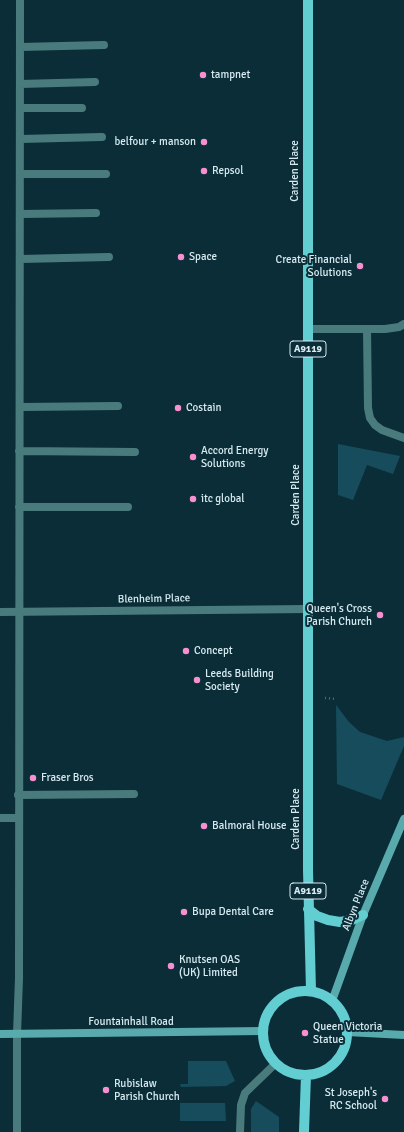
<!DOCTYPE html>
<html>
<head>
<meta charset="utf-8">
<style>
  body { margin:0 }
  canvas { display:block; background:#0a2d37 }
</style>
</head>
<body>
<canvas width="404" height="1132"></canvas>
<script>
const c = document.querySelector('canvas').getContext('2d');
c.lineJoin = 'round';
function paint(path, color) {
  c.fillStyle = color;
  c.fill(path, 'evenodd');
}
function shape(rows) {
  const path = new Path2D();
  for (const r of rows) {
    if (r.length === 3) {
      path.moveTo(r[0] + r[2], r[1]);
      path.arc(r[0], r[1], r[2], 0, 2 * Math.PI);
      continue;
    }
    path.moveTo(r[0], r[1]);
    for (let i = 2; i < r.length; i += 2) path.lineTo(r[i], r[i + 1]);
  }
  return path;
}
function trace(path, color, width, dash) {
  c.strokeStyle = color;
  c.lineWidth = width;
  c.lineCap = dash ? 'butt' : 'round';
  c.setLineDash(dash || []);
  c.stroke(path);
}
function write(font, color, halo, rows, align = 'center') {
  c.font = font + ' Signika,sans-serif';
  c.lineWidth = 4;
  c.setLineDash([]);
  c.textBaseline = 'middle';
  c.strokeStyle = halo;
  c.fillStyle = color;
  for (const [text, x, y, turn = 0] of rows) {
    c.save();
    c.translate(x, y);
    c.rotate((+turn || 0) * Math.PI / 180);
    c.textAlign = isNaN(turn) ? turn : align;
    if (halo) c.strokeText(text, 0, 0);
    c.fillText(text, 0, 0);
    c.restore();
  }
}
paint(shape([
  [338,444,400,456,393,474,367,465,353,500,338,495],
  [336,705,349,722,360,732,387,741,404,737,404,746,381,800,337,784],
  [188,1061,226,1061,235,1081,226,1086,181,1087,180,1084,188,1084],
  [256,1101,279,1117,279,1132,251,1132,251,1109],
  [180,1103,225,1103,226,1121,180,1121]
]), '#164c5c');
trace(shape([
  [325,698,336,699]
]), '#4e6c75', 2.5, [1, 3]);
trace(shape([
  [20,47,104,45],
  [20,84,95,82],
  [20,108,82,108],
  [20,139,102,137],
  [20,174,106,174],
  [20,214,96,213],
  [20,259,109,257],
  [308,329,385,329,399,327,404,324],
  [367,329,368,408,370,418,375,425,382,430,404,438],
  [21,407,118,406],
  [19,451,135,452],
  [19,507,128,507],
  [18,795,134,794],
  [0,818,19,818],
  [17,1034,19,978,20,0]
]), '#4a7b7c', 8);
trace(shape([
  [0,612,308,609],
  [17,1132,17,1034],
  [240,1132,241,1105,245,1093,276,1063]
]), '#4a7b7c', 8);
trace(shape([
  [332,1001,363,915,404,819],
  [347,1032,404,1035],
  [0,1034,263,1031]
]), '#59aaac', 8);
trace(shape([
  [308,0,308,870,311,991],
  [308,909,317,916,328,920,340,922,352,920,363,915],
  [305,1033,42],
  [304,1132,306,1075]
]), '#62ced2', 10);
for (const [x, y, r, color] of [
  [203,75,4,"#f690d0"],
  [204,142,4,"#f690d0"],
  [204,171,4,"#f690d0"],
  [181,257,4,"#f690d0"],
  [360,266,4,"#f690d0"],
  [178,408,4,"#f690d0"],
  [193,457,4,"#f690d0"],
  [193,499,4,"#f690d0"],
  [380,615,4,"#f690d0"],
  [186,651,4,"#f690d0"],
  [197,680,4,"#f690d0"],
  [33,778,4,"#f690d0"],
  [204,826,4,"#f690d0"],
  [184,912,4,"#f690d0"],
  [171,966,4,"#f690d0"],
  [305,1033,4,"#f690d0"],
  [106,1090,4,"#f690d0"],
  [385,1099,4,"#f690d0"]
]) {
  const dot = new Path2D();
  dot.arc(x, y, r, 0, 2 * Math.PI);
  c.fillStyle = color;
  c.fill(dot);
  trace(dot, '#0a2d37', 1.5);
}
for (const [x, y, w] of [
  [308,349,36],
  [308,891,36]
]) {
  const box = new Path2D();
  box.roundRect(x - w / 2, y - 8, w, 16, 3);
  c.fillStyle = '#0a2d37';
  c.fill(box);
  trace(box, '#d7eaf0', 1);
}
write('bold 10px', '#d7eaf0', null, [
  ["A9119",308,349],
  ["A9119",308,891]
]);
write('11px', '#d7eaf0', '#0a2d37', [
  ["tampnet",211,75],
  ["belfour + manson",196,142,"right"],
  ["Repsol",212,171],
  ["Space",189,257],
  ["Create Financial",352,260,"right"],
  ["Solutions",352,273,"right"],
  ["Costain",186,408],
  ["Accord Energy",201,451],
  ["Solutions",201,464],
  ["itc global",201,499],
  ["Queen's Cross",372,609,"right"],
  ["Parish Church",372,622,"right"],
  ["Concept",194,651],
  ["Leeds Building",205,674],
  ["Society",205,687],
  ["Fraser Bros",41,778],
  ["Balmoral House",212,826],
  ["Bupa Dental Care",192,912],
  ["Knutsen OAS",179,960],
  ["(UK) Limited",179,973],
  ["Queen Victoria",313,1027],
  ["Statue",313,1040],
  ["Rubislaw",114,1084],
  ["Parish Church",114,1097],
  ["St Joseph's",377,1093,"right"],
  ["RC School",377,1106,"right"]
], 'left');
write('11px', '#d7eaf0', '#0a2d37', [
  ["Carden Place",295,171,-90],
  ["Carden Place",296,495,-90],
  ["Blenheim Place",154,599,-1],
  ["Carden Place",296,819,-90],
  ["Albyn Place",356,905,-68],
  ["Fountainhall Road",131,1022]
]);
</script>
</body>
</html>
